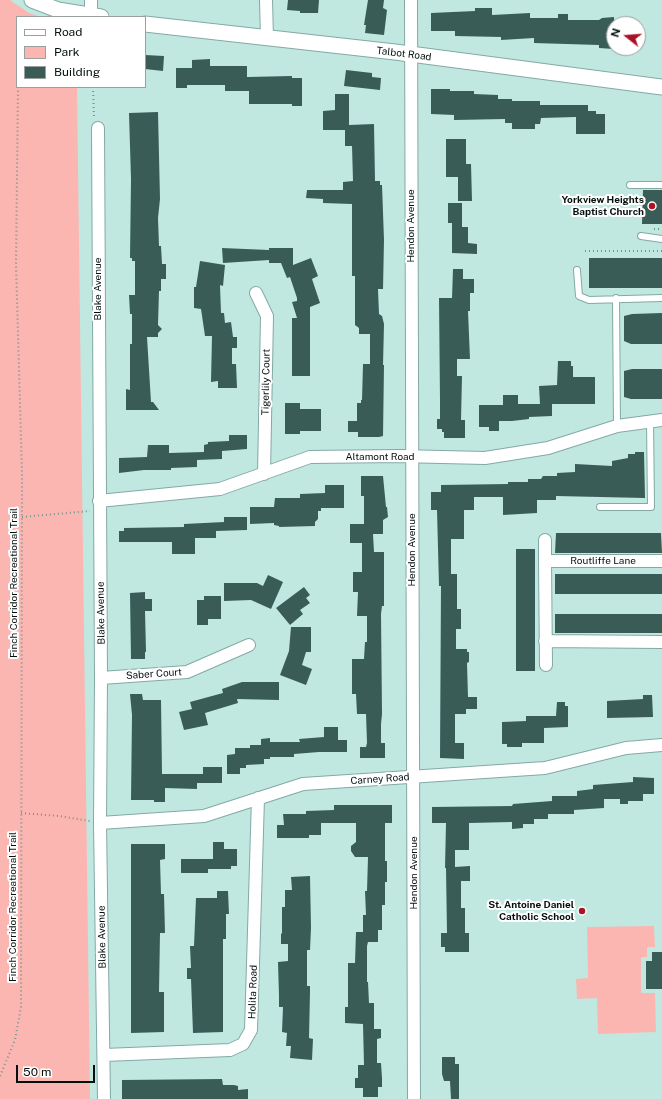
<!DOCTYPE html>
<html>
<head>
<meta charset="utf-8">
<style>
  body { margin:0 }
  #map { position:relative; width:662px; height:1099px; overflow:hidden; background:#c0e8e1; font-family:"Public Sans",sans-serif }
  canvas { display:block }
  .legend { position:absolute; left:16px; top:16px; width:130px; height:72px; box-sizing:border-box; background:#fff; border:1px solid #9a9f9f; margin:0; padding:5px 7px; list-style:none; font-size:12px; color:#03100e }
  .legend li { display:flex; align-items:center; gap:8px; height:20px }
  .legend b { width:20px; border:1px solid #9a9f9f }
  .north { position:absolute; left:606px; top:16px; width:40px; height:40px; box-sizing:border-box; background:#fff; border:1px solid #9a9f9f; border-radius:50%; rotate:287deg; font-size:11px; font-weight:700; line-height:16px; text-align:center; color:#03100e }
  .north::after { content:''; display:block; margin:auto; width:14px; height:18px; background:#a91326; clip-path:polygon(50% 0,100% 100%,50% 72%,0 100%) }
  .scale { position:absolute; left:16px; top:1065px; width:79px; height:18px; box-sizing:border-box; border:2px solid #03100e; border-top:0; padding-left:5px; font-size:12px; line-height:14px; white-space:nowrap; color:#03100e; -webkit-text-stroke:3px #fff; paint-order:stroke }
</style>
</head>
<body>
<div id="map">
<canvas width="662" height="1099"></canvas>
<ul class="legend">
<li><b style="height:5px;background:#fff"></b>Road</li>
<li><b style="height:11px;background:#fbb6b2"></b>Park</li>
<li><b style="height:11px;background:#395c57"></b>Building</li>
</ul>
<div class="north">N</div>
<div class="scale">50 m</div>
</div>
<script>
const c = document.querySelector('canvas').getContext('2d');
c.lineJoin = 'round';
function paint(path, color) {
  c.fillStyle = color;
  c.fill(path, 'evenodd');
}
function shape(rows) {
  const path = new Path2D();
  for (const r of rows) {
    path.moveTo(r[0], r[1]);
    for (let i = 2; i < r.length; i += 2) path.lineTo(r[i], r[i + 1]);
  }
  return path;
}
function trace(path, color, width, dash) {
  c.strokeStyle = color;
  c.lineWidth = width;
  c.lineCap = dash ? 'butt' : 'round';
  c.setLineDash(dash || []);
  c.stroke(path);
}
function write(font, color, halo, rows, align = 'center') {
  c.font = font + ' "Public Sans",sans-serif';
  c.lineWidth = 4;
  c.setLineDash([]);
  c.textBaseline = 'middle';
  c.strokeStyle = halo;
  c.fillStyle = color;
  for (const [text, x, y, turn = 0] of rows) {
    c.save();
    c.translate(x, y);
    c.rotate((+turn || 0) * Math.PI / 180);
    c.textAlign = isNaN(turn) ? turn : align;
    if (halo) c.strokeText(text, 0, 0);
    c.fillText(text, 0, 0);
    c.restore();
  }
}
paint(shape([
  [0,0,10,0,29,13,41,17,17,17,17,87,77,87,90,1099,0,1099],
  [654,926,655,947,647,947,647,957,641,957,641,993,655,993,656,1032,598,1034,597,998,577,999,576,979,588,978,587,927]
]), '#fbb6b2');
paint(shape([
  [288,0,319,0,318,13,300,13,300,11,287,10],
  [368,0,384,0,383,8,387,10,384,35,365,33,366,25,364,25],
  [475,8,492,8,492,15,530,13,530,18,558,18,558,14,568,14,568,20,599,20,602,18,614,17,614,49,599,48,599,45,534,43,534,38,501,40,501,37,455,36,455,31,431,31,431,13,475,11],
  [145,55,164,56,163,71,145,69],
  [210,59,210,66,247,66,247,77,292,76,292,78,302,78,302,106,292,106,292,104,249,104,249,91,225,91,225,85,187,85,187,88,176,88,176,68,192,68,192,60],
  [346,70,372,73,372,77,381,78,380,90,344,86],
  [431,89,450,89,450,91,474,91,474,94,498,95,498,99,512,99,512,101,540,101,540,105,588,105,588,111,596,111,596,114,605,114,605,134,576,134,576,117,541,118,540,124,535,124,535,129,512,129,512,123,505,123,505,119,454,120,454,115,431,114],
  [335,94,349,94,349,125,374,124,375,181,380,181,380,185,382,185,384,240,383,289,378,289,379,314,382,316,384,324,383,365,384,365,383,436,379,437,358,437,358,432,348,432,348,421,357,421,357,403,361,403,361,400,362,400,363,364,370,364,370,334,359,334,359,328,355,325,355,276,352,276,352,204,323,203,323,199,306,198,307,190,343,190,343,182,353,181,352,146,345,146,345,130,323,130,323,111,335,110],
  [158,112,160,199,158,218,159,246,161,246,162,264,166,264,166,279,161,279,161,291,159,291,158,325,162,329,158,333,158,337,147,337,151,402,153,402,159,410,126,410,126,389,130,390,130,344,132,344,132,314,130,314,129,295,135,295,135,261,132,261,132,258,130,258,131,179,129,113],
  [446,139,466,139,466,164,471,164,472,201,458,201,458,177,446,177],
  [643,190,662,190,662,224,642,224],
  [448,203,462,203,462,227,468,227,468,243,477,244,477,254,452,253,452,223,448,223],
  [222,248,269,250,269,248,293,248,293,265,311,258,318,276,312,279,320,303,310,307,310,376,292,376,292,318,297,318,292,302,297,301,297,298,290,277,287,278,281,263,269,263,269,260,223,263],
  [589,258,662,258,662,288,589,288],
  [200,261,225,265,223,286,220,285,221,313,224,313,225,323,231,322,233,337,237,337,237,348,232,348,232,364,236,364,237,388,218,388,218,381,211,382,212,336,205,336,201,309,194,308,194,287,196,287],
  [453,269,463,269,463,279,474,279,474,293,470,293,470,311,468,311,470,359,457,359,457,376,462,376,461,420,465,420,465,438,444,438,444,432,442,432,442,429,437,429,437,419,440,419,440,401,439,298,452,298],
  [662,313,662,344,631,344,624,341,624,316,632,314],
  [558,361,571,361,571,366,573,366,573,377,595,377,595,404,552,404,552,416,529,417,529,419,512,421,499,421,499,431,489,431,489,427,479,427,479,405,503,405,503,395,518,395,518,404,540,404,539,386,557,385],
  [632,369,662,369,662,399,631,399,624,397,624,371],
  [285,403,300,403,300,409,321,409,321,431,300,431,300,434,285,434],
  [229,435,247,435,247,449,222,451,222,459,197,460,197,467,171,468,171,470,144,470,119,473,119,458,147,457,148,445,169,445,169,453,204,452,204,445,208,444,208,442,229,441],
  [635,452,644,452,645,498,556,496,556,500,537,500,537,513,503,515,503,497,474,497,474,510,464,510,464,539,451,539,451,574,457,574,457,609,461,609,461,629,456,629,456,649,467,649,467,652,469,652,469,662,467,663,468,697,477,697,477,709,466,709,466,714,455,714,455,743,464,743,464,759,440,758,441,586,439,586,437,510,431,510,431,492,441,492,441,485,508,484,508,482,528,482,528,479,541,479,543,476,557,476,557,473,575,472,575,464,612,466,612,461,628,458,628,454,635,454],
  [361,476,383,476,386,507,387,507,388,517,383,520,383,534,373,534,374,552,384,552,384,606,382,606,381,614,382,714,381,724,381,743,385,743,385,758,360,758,360,747,366,747,367,743,366,714,357,714,356,694,352,694,352,659,364,659,365,642,367,642,367,616,357,616,358,592,353,592,353,572,362,572,362,543,350,543,350,524,364,524,364,496,361,496],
  [325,485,344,485,344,508,321,508,321,511,318,511,318,519,315,522,315,526,279,527,279,526,274,525,274,523,250,524,250,507,274,507,275,498,300,498,300,494,325,493],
  [224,517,247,517,247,530,216,531,216,538,195,538,195,554,172,554,172,542,119,542,119,531,124,531,124,528,184,527,184,524,224,522],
  [556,533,661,533,662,553,555,553],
  [516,549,535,549,535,671,516,671],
  [555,574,662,574,662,594,555,594],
  [268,575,283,582,271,609,251,600,224,601,224,583,257,583,263,586],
  [304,587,310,595,306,598,310,603,300,610,303,614,290,625,276,608],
  [145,592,145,599,152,599,152,611,145,611,146,652,145,652,145,659,131,659,130,593],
  [204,596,221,596,221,619,208,619,208,625,197,625,197,600,204,600],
  [555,614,662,614,662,633,555,633],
  [291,627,311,627,311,652,306,652,302,665,312,669,306,685,280,675,289,651],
  [242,682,279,682,279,700,237,699,238,703,205,713,208,725,184,730,179,712,192,709,190,702,223,693,222,689],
  [130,694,142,694,143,700,161,700,162,774,203,774,203,767,222,767,222,783,197,783,197,789,165,788,165,802,154,802,154,800,131,800,132,715],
  [643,695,652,695,653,717,607,718,607,701,643,699],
  [557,702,565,702,565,706,568,706,568,727,544,728,544,743,522,743,522,747,507,747,507,744,502,744,502,722,526,721,526,716,556,716],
  [324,727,338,727,338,740,347,740,347,752,319,752,294,754,294,757,270,757,270,759,264,759,264,764,246,765,246,768,240,768,240,774,227,774,227,755,235,754,235,748,250,748,250,745,261,745,261,739,270,738,270,742,300,742,299,739,324,737],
  [633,777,654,778,654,794,643,794,643,801,628,801,628,804,620,804,620,799,604,799,604,808,574,810,574,814,548,814,548,819,534,819,534,824,523,824,523,828,512,829,512,822,469,823,469,850,455,850,455,867,470,866,470,881,461,881,461,908,465,908,465,933,469,933,469,952,445,952,445,947,441,947,441,933,447,933,446,868,445,868,446,823,432,823,432,807,512,806,513,804,552,801,552,796,577,796,577,791,593,789,593,785,633,782],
  [334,805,392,805,392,823,385,823,385,861,387,861,387,882,385,882,385,905,382,905,382,930,378,930,378,942,368,942,367,946,367,982,368,982,369,1003,374,1003,374,1029,381,1029,381,1038,377,1039,377,1063,381,1063,382,1078,382,1087,378,1087,378,1097,363,1097,363,1088,355,1088,355,1078,358,1078,358,1065,364,1065,363,1024,345,1023,345,1007,348,1007,348,963,355,963,356,932,363,932,363,915,366,915,365,891,367,891,368,857,355,857,351,851,351,846,356,842,356,823,321,823,321,835,309,835,309,838,277,838,277,825,284,825,283,814,306,814,306,811,334,810],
  [213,842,224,842,224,849,237,849,237,866,231,866,231,869,208,869,208,873,181,873,181,859,213,859],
  [131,844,165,844,165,859,160,860,161,894,164,894,165,933,160,933,159,992,164,992,164,1032,131,1033],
  [310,876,311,928,310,950,307,950,307,986,310,986,310,992,309,1038,313,1039,312,1060,290,1058,291,1046,286,1046,287,1033,282,1032,283,1007,279,1007,279,996,278,962,288,961,288,944,281,944,281,933,282,934,282,907,285,907,285,890,292,890,291,877],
  [217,891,228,891,229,914,226,914,226,939,223,939,223,1032,193,1033,191,979,187,979,187,968,191,968,190,946,194,946,196,898,217,898],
  [652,952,662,952,662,989,646,989,646,961,652,961],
  [442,1057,455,1057,455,1064,459,1064,459,1099,451,1099,450,1081,444,1081,442,1074],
  [222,1079,223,1085,234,1085,238,1086,238,1090,248,1089,248,1099,122,1099,122,1080]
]), '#395c57');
const service = shape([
  [630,185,662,185],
  [641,236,662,239],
  [577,270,579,296,589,300,662,298],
  [616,298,617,426],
  [600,507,651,507,650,421]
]);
const minor = shape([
  [266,0,267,38],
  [411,0,414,1099],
  [91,15,91,0],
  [98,128,101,678,100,823,104,1099],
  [256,293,267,316,264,474],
  [99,501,220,489,310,457,399,456,485,458,548,448,617,426,662,420],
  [545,561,545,540],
  [545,641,662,642],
  [546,665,545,561,662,561],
  [101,678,187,672,249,645],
  [100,823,204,816,303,784,545,768,626,748,662,745],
  [104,1055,230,1050,243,1044,251,1030,258,798]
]);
const tertiary = shape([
  [32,0,58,10,101,17],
  [145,24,395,52,662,87]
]);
trace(service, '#83a9a3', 8);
trace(minor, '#83a9a3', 14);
trace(tertiary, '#83a9a3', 17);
trace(shape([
  [93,87,94,119],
  [654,229,662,229],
  [585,251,662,251],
  [22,517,90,511],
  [21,813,59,816,90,821],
  [0,1076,15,1040,21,1007,22,474,16,264,18,87]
]), '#75938e', 2, [1, 3]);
trace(service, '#fff', 6);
trace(minor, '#fff', 12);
trace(tertiary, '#fff', 15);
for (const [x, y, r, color] of [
  [652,206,4,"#a91326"],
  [582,911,4,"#a91326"]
]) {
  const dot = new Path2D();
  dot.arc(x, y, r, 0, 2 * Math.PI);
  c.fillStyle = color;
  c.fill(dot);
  trace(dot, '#fff', 1.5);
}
write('10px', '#03100e', '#fff', [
  ["Talbot Road",404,54,7],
  ["Hendon Avenue",411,226,-90],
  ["Blake Avenue",98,289,-90],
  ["Tigerlily Court",266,382,-89],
  ["Altamont Road",380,457],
  ["Hendon Avenue",412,550,-90],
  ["Routliffe Lane",603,561],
  ["Finch Corridor Recreational Trail",14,583,-90],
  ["Blake Avenue",101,613,-91],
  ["Saber Court",154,674,-4],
  ["Carney Road",380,779,-4],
  ["Hendon Avenue",414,873,-90],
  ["Finch Corridor Recreational Trail",13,907,-90],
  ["Blake Avenue",102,937,-91],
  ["Holita Road",253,992,-88]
]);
write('bold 10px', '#03100e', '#fff', [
  ["Yorkview Heights",644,200],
  ["Baptist Church",644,212],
  ["St. Antoine Daniel",574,905],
  ["Catholic School",574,917]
], 'right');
</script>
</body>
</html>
